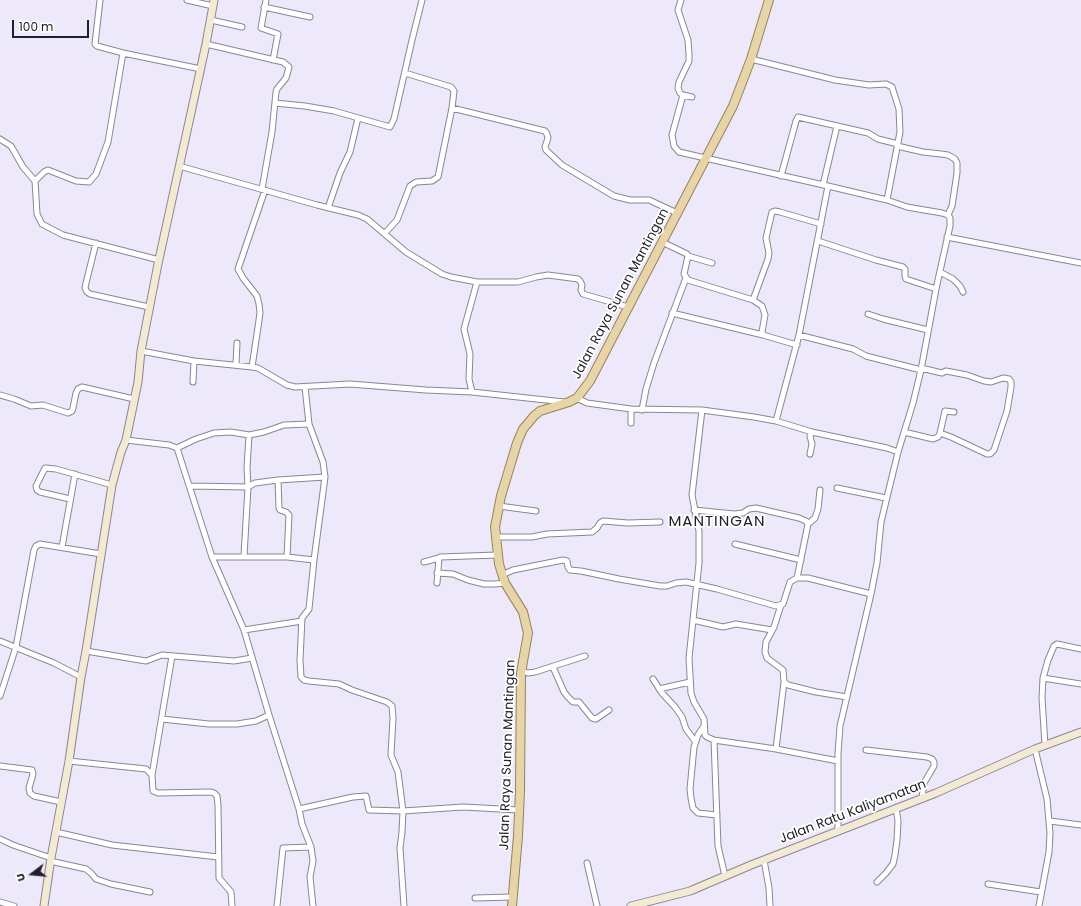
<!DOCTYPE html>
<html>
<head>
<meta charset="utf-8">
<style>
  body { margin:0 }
  #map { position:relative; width:1081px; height:906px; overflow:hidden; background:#ede9fb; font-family:Poppins,sans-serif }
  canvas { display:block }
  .north { position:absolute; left:12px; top:854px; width:40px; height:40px; -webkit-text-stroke:3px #fff; paint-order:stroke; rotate:254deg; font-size:11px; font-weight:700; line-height:16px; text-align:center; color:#212026 }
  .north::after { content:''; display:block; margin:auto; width:14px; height:18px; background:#212026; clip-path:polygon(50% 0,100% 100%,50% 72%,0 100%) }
  .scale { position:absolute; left:12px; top:20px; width:77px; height:18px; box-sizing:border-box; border:2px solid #212026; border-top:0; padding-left:5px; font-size:12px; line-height:14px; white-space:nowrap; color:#212026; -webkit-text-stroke:3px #fff; paint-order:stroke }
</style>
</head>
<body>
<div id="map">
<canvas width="1081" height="906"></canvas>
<div class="north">U</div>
<div class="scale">100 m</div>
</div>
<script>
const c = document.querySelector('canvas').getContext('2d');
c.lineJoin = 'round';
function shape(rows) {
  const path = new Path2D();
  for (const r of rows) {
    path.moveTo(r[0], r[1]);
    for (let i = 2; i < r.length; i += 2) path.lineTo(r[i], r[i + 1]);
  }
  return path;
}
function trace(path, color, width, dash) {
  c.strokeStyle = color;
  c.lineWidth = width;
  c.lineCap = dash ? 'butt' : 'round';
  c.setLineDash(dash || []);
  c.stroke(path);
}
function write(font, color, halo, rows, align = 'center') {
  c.font = font + ' Poppins,sans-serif';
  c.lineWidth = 3.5;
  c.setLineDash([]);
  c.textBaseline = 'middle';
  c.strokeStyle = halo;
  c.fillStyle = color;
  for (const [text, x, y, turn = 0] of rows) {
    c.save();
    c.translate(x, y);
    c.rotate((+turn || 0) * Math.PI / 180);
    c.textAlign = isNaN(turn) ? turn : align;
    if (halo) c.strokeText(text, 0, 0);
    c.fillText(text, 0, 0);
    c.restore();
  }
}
const street = shape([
  [187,0,213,6],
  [266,0,261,28,278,34,273,60],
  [681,0,678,10,688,40,689,54,689,61,679,82,678,88,680,93,683,95,692,97],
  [264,7,310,17],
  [211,20,242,27],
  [206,44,283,62,289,67,286,78,277,89,276,92,272,132,262,189],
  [123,53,201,69],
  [751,59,835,80,869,85,886,84,892,87,899,109,900,132,887,200],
  [683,95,672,135,674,146,679,152,828,186,887,200,907,207,942,213,948,215,950,218,950,226,936,289,921,370,913,403,898,452],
  [275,103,305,106,334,111,390,127,394,119,412,40,422,0],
  [452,108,545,131,547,134,548,138,545,147,546,150,562,165,614,196,630,200,649,200,677,213],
  [0,139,11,146,23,167,35,181,37,214,42,224,63,235,159,260],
  [897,146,923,152,941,154,948,155,955,159,957,163,957,173,952,206,948,215],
  [179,166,317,205,358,215,367,219,406,252,442,274,451,277,477,282,464,329,470,354,469,379,472,392],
  [781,176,796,121,798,117,868,133,878,139,898,144],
  [35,181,44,172,48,170,76,181,89,182,96,174,108,142,123,53,97,46,95,44,100,0],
  [823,185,837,126],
  [328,208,340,173,350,152,358,118],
  [385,233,397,220,410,186,416,182,432,181,438,177,452,108,454,91,451,87,405,73],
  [947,237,1081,263],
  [818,241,876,260,903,267,905,269,905,276,906,279,936,289],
  [662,242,687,254,688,256,684,274,688,280,753,300,762,306,765,315,762,332,763,335],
  [96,243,86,283,85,288,87,292,90,294,149,307],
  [688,256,712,263],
  [940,272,953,279,960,286,963,292],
  [477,282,518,282,536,277,548,275,578,279,580,281,582,285,581,290,583,294,628,307],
  [753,300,768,259,769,253,766,238,772,212,775,211,780,212,821,224],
  [672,313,763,335,797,345],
  [868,314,883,319,928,330],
  [799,335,853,349,866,356,921,370],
  [141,351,194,361,252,367,258,368,287,385,295,387,350,384,426,390,472,392,564,402],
  [236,364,237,343],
  [252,367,258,327,260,313,259,304,257,296,243,278,238,269,265,190],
  [193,382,194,361],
  [0,395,14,399,31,406,43,405,68,413,72,411,73,408,76,393,78,389,82,387,134,399],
  [577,398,587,403,631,409,702,410,754,417,776,421,812,432,887,448,898,452,881,522,877,563,871,594,840,726,838,754,838,831],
  [642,410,646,389,654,363,686,278],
  [702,410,692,495,699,531,699,563,689,658,691,693,694,702,704,719,705,735,707,737,714,740,776,749,838,761],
  [776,421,799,335,828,186],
  [631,423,631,409],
  [904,432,933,439,938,437,940,433,951,437,987,454,990,454,994,450,1007,411,1011,387,1011,382,1009,379,1003,378,991,382,984,381,967,375,946,371,942,373,921,368],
  [940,433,945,411,954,412],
  [126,440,169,445,177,448,212,557,244,630,269,715,299,809,302,824,311,847,313,861,310,877,313,906],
  [177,448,196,439,214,433,231,432,249,435,264,432,284,425,309,424],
  [810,454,812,444,810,436,812,432],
  [278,480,279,508,280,510,286,512,289,515,287,557],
  [190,486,248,487,255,483,278,480,325,477],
  [837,488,886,498],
  [70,499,40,492,37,490,36,486,45,468,56,469,112,485],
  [499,506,536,511],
  [694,510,734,514,743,513,749,509,756,508,799,518,806,521,808,524,797,578],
  [808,524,815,518,818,509,820,490],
  [495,537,532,537,547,534,592,532,597,528,600,523,603,521,628,523,660,522],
  [735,544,801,560],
  [62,547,75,474],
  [244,556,248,487,247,468,249,435],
  [212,557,287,557,314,560],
  [424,562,439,558],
  [437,573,453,574,468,580,484,584,495,584,505,583],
  [502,575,513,570,563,560,567,561,568,567,570,570,581,571,619,579,660,586,667,586,676,583,686,582,717,589,776,606,783,604,790,582,797,578,808,578,871,594],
  [437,583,439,558,440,557,497,555],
  [781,605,774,627,766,642,765,652,767,658,783,670,784,682,788,685,816,692,847,697],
  [693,620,723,627,736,624,772,630],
  [244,630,302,621],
  [0,641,54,663,81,677],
  [86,651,146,661,162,655,234,661,252,658],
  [553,667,564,692,568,697,573,702,579,702,592,718,596,719,609,710],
  [522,671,528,673,535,672,585,656],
  [1043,678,1081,684],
  [653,679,662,693,675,707,682,717,686,729,695,741],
  [659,689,690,682],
  [0,696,16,647,34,550,36,546,40,544,46,545,101,554],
  [162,719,209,724,237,724,256,721,269,715],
  [704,726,698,735,694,747,690,789,691,798,693,808,698,813,717,815],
  [714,740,718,846,725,876],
  [1045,745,1042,698,1043,678,1048,660,1054,646,1057,644,1081,649],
  [776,749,784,682],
  [1035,749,1047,799,1050,833,1049,852,1039,906],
  [866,750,927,757,932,759,934,762,934,766,924,783,922,798],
  [69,761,146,769,152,775,153,791,158,793,211,792,214,793,217,796,218,805,219,878,231,892,232,906],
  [0,766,32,770,33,774,29,788,30,793,34,796,61,802],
  [152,775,172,656],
  [299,809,353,797,366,796,369,810,403,811,398,772,391,755,393,718,392,706,387,702,352,690,339,684,309,681,304,680,301,677,300,660,302,618,309,609,314,560,325,477,323,462,309,424,305,387],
  [1050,821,1081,825],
  [56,832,112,845,218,857],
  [0,839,13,845,51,858],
  [764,860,769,888,770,906],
  [50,861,86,869,91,873,96,879,111,884,150,892],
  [587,863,597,906],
  [877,882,886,873,893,864,895,855,897,840,898,821,896,808],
  [988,884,1041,892],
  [475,898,512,897],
  [0,902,14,906],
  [277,906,283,848,311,847],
  [404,906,400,848,402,832,403,811,463,807,519,810]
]);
const secondary = shape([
  [44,906,51,858,69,761,81,677,86,651,112,485,121,452,126,440,138,382,141,351,158,264,206,44,214,0],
  [631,906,690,891,751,865,936,793,1035,749,1081,732]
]);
const primary = shape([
  [512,906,518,836,520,791,521,673,528,633,523,612,505,583,499,564,495,527,501,496,517,443,523,429,529,422,534,416,540,411,569,402,577,398,590,381,733,106,751,59,769,0]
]);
trace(street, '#898695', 7);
trace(secondary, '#898695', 9);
trace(primary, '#978356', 10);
trace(street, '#fff', 5);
trace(secondary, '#f3ead4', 7);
trace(primary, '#e7d5a9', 8);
write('13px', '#212026', '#fff', [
  ["Jalan Raya Sunan Mantingan",621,294,-62],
  ["Jalan Raya Sunan Mantingan",508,755,-88],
  ["Jalan Ratu Kaliyamatan",853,812,-21]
]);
c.letterSpacing = '1px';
write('15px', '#212026', '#fff', [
  ["MANTINGAN",717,522]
]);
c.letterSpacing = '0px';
</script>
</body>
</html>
